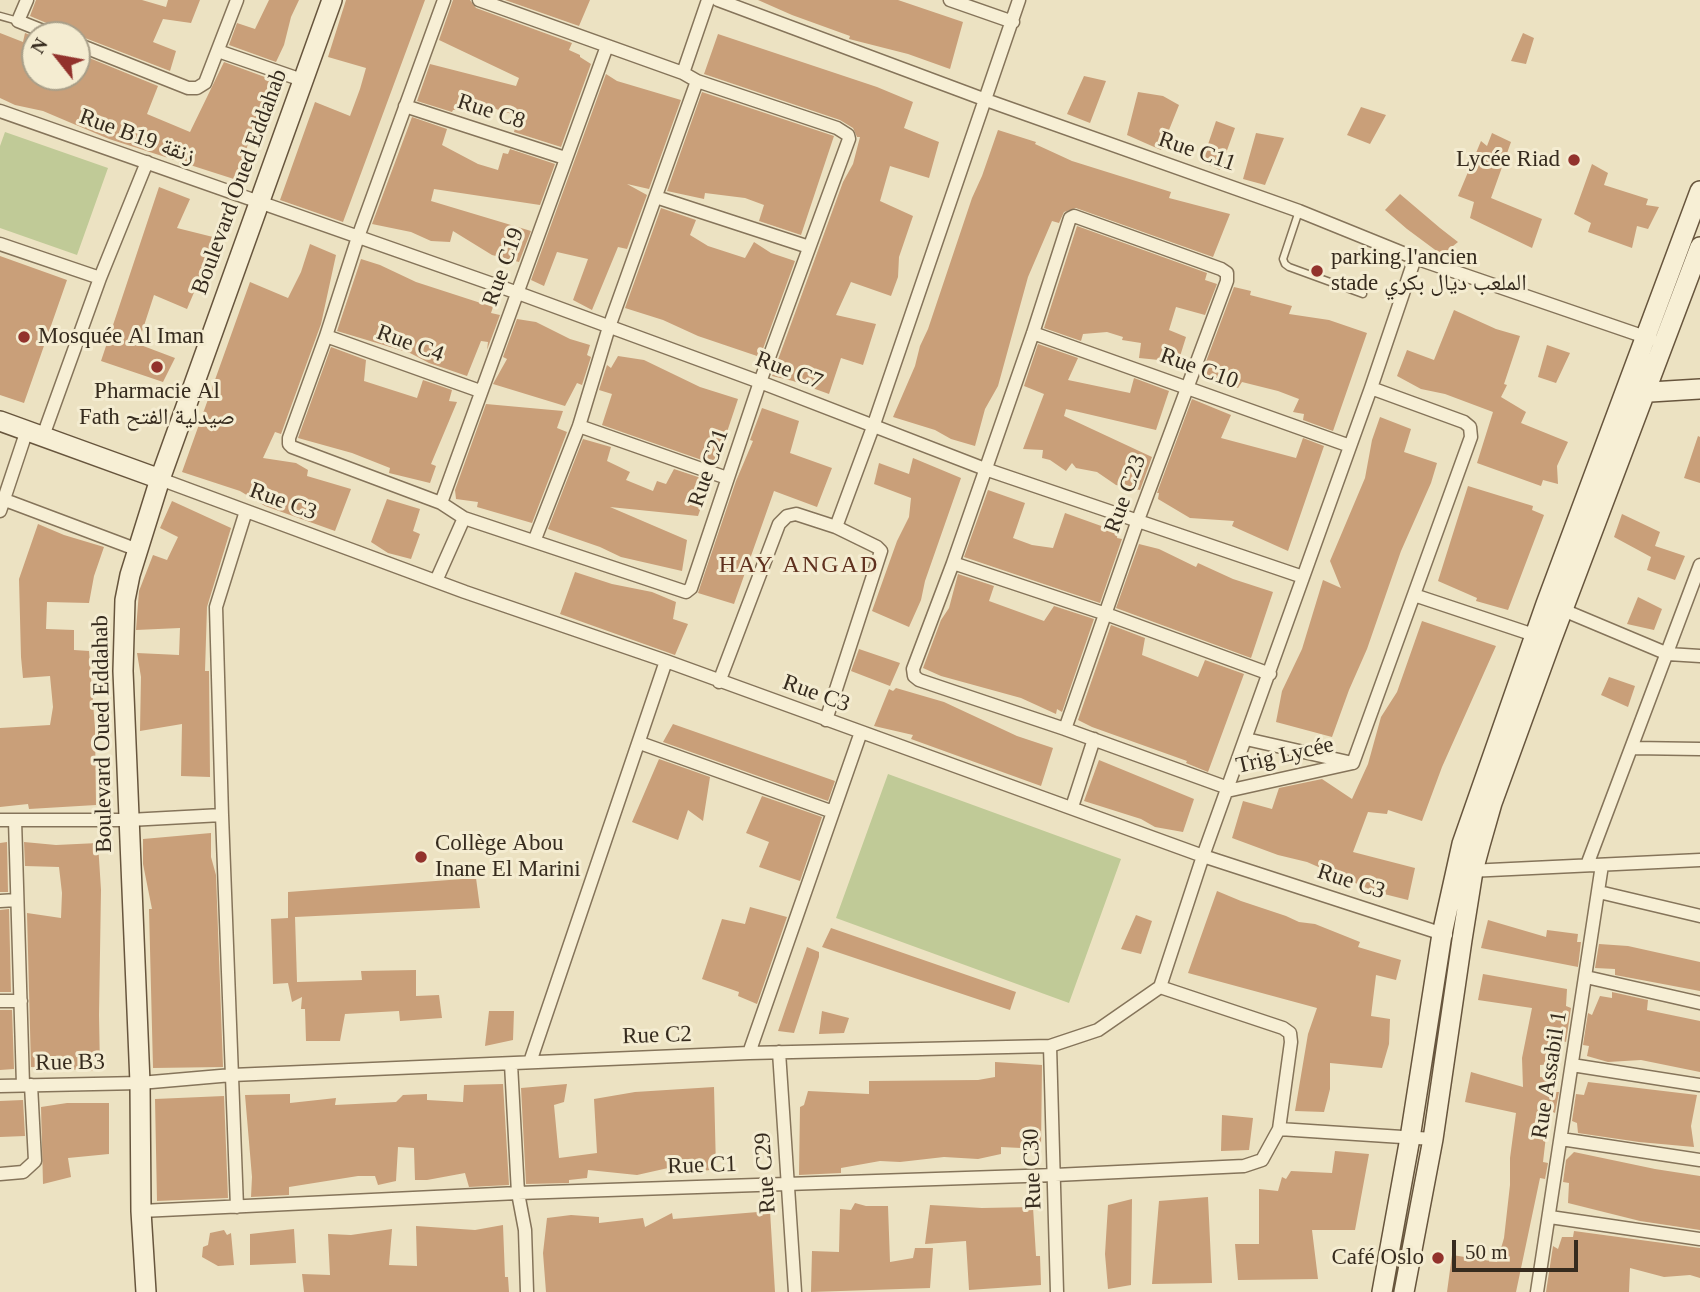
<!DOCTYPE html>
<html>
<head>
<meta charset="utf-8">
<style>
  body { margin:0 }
  #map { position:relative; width:1700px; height:1292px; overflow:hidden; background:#ece2c2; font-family:"Times New Roman",serif }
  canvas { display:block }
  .north { position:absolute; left:21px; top:21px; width:70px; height:70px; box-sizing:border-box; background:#f4ecd1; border:2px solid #a89f89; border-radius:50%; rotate:301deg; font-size:19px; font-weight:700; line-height:28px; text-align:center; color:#362b1e }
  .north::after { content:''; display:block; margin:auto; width:24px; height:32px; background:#92322c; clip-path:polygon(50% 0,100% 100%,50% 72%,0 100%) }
  .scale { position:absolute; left:1452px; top:1240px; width:126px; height:32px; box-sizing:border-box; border:4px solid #362b1e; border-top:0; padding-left:9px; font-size:21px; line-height:24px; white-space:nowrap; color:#362b1e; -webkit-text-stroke:5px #f4ecd1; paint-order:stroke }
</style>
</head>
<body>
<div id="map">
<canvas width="1700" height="1292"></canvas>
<div class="north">N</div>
<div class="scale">50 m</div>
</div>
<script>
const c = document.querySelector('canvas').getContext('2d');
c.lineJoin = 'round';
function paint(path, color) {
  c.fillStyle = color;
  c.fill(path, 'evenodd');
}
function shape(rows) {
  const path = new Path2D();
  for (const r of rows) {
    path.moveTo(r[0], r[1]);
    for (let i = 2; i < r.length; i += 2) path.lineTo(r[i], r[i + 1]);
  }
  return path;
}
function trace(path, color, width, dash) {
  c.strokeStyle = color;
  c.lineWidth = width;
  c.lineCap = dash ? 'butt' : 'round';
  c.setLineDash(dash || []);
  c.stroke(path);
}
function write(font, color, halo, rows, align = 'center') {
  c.font = font + ' "Times New Roman","Noto Naskh Arabic",serif';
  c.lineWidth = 6;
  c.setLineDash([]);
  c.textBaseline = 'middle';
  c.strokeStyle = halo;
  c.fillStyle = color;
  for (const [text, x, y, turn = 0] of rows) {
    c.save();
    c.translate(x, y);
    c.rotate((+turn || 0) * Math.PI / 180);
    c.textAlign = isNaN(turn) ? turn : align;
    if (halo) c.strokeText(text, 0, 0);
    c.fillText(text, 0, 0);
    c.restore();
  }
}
paint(shape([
  [5,132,108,168,77,255,0,228,0,146],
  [888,774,1121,859,1069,1003,836,918]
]), '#c0ca97');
paint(shape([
  [36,0,142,0,166,7,168,0,200,0,191,23,163,19,153,42,176,51,170,71,80,36,61,33,56,27,30,16],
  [269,0,299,0,291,17,284,45,276,62,229,45,237,23,255,29],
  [346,0,425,0,343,222,280,200,315,102,350,116,360,89,366,68,328,57],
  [453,0,470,0,476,8,572,43,569,50,580,55,580,57,591,64,561,147,514,132,518,116,461,98,458,110,453,110,452,112,417,101,430,64,516,86,519,78,439,40],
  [505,0,590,0,579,26],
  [758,0,898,0,963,22,950,69,908,54,849,39,850,36,792,15],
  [0,33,23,42,25,33,35,37,35,54,28,73,50,82,53,77,77,77,77,53,158,86,147,114,190,132,224,62,273,80,251,134,237,180,109,139,43,111,15,105,0,98],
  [1523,33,1534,38,1526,64,1511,61],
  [718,34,877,87,913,102,904,128,939,142,929,178,890,166,880,201,913,216,899,257,898,277,891,296,851,282,836,315,876,324,863,365,841,358,829,394,793,381,772,376,843,182,853,164,860,137,857,137,853,128,840,120,704,74],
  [606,74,617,81,681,100,649,189,627,184,647,195,627,249,618,247,592,310,573,300,588,259,557,252,544,286,531,280],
  [1084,76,1106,81,1090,123,1067,114],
  [702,92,834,136,801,235,759,221,764,205,745,198,705,193,704,199,667,191],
  [1138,92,1163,96,1179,105,1161,150,1127,135],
  [1361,107,1386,115,1370,144,1347,135],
  [412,117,447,129,442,145,478,164,498,170,503,153,508,154,510,149,555,164,540,205,434,189,431,201,531,231,519,262,492,255,453,231,450,242,431,241,411,232,372,224],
  [1216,121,1235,128,1220,170,1202,162],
  [998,130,1036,142,1035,144,1072,161,1171,192,1169,198,1230,214,1213,257,1076,208,1064,212,1059,223,1052,221,1028,277,998,386,985,409,975,446,951,439,935,430,893,417,915,366,920,346,928,329,972,198,982,176],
  [1256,133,1284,138,1265,185,1243,179],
  [1492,133,1511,142,1491,198,1542,219,1532,248,1470,218,1474,202,1458,196,1481,141,1487,146],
  [1592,164,1608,173,1604,185,1648,199,1646,205,1659,207,1648,229,1637,226,1632,248,1588,232,1591,223,1574,214],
  [159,187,190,199,177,228,217,238,187,309,154,295,138,344,175,358,163,382,101,361],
  [1400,194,1440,228,1458,242,1442,255,1407,229,1385,210],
  [661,208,696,220,690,235,708,246,745,258,754,242,771,253,795,261,760,357,698,336,663,320,625,308],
  [1077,226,1207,273,1205,280,1217,284,1205,315,1176,307,1169,330,1186,337,1177,366,1159,360,1139,358,1141,343,1122,340,1123,337,1107,332,1083,334,1081,341,1044,328],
  [310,244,336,255,321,324,281,434,275,432,263,458,296,463,308,470,307,476,351,489,335,531,265,506,240,491,182,472,250,282,288,298,301,272],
  [0,256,67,280,24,403,0,395],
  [361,259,380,265,416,282,493,307,491,313,500,315,487,350,488,342,481,341,467,376,429,363,410,353,337,331],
  [1234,287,1251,291,1250,295,1292,306,1289,314,1329,320,1367,333,1333,431,1303,420,1304,414,1293,412,1299,399,1278,391,1242,382,1238,388,1201,375],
  [1454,310,1496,329,1520,336,1504,384,1507,385,1501,397,1526,412,1521,423,1568,442,1557,466,1558,484,1543,480,1541,486,1477,463,1493,412,1445,394,1421,389,1397,376,1407,350,1434,360],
  [517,319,536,322,570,339,590,345,587,355,591,357,582,385,577,383,565,406,493,384,507,359,503,357],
  [1038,344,1078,358,1068,380,1130,393,1134,378,1169,391,1156,430,1066,409,1064,416,1152,457,1140,490,1116,485,1097,472,1076,468,1072,463,1066,471,1050,460,1042,458,1043,450,1023,449,1044,394,1024,386],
  [1547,345,1570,353,1556,383,1538,377],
  [331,347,366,360,364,381,417,398,423,380,452,390,449,401,457,402,431,464,436,466,430,483,389,473,390,468,352,453,298,438],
  [618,356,644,360,700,387,738,399,716,465,602,425,612,394,599,390,607,365,611,368],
  [1192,399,1231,415,1221,438,1296,458,1303,438,1324,446,1288,551,1232,526,1234,521,1190,518,1158,499,1159,493,1157,493],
  [486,404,563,411,557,428,567,432,532,523,477,507,478,502,456,499,455,490],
  [762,408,799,421,790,453,832,468,817,507,774,491,734,604,698,593,736,481,753,441,750,440],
  [1380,417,1411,429,1404,452,1437,463,1431,483,1401,551,1367,649,1349,690,1332,737,1276,722,1282,691,1302,649,1323,580,1341,588,1330,561,1365,478,1372,440],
  [1698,436,1700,437,1700,483,1684,478],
  [583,439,611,447,607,461,630,472,626,480,653,491,657,481,666,484,674,469,710,481,698,516,610,507,687,540,682,571,621,557,600,547,548,529],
  [913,458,961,478,925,581,921,600,909,627,872,611,897,541,909,517,911,498,874,484,879,463,909,474],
  [1468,486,1533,506,1532,510,1544,515,1508,610,1476,601,1477,598,1438,581],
  [988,490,1025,503,1013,538,1032,545,1053,548,1065,513,1118,532,1117,538,1122,539,1100,603,964,557],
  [387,499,420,509,413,531,420,534,411,559,388,553,371,542],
  [172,501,231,528,207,607,205,671,209,671,210,777,181,776,182,724,140,731,141,677,137,653,179,655,180,628,136,630,139,591,153,555,167,560,178,537,160,528],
  [1622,514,1660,532,1655,546,1685,556,1675,580,1647,570,1651,557,1614,537],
  [38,524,64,535,104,547,94,576,89,603,47,602,46,629,74,630,74,650,89,651,95,728,96,805,29,809,28,804,0,807,0,728,50,725,53,707,50,676,23,678,21,657,19,579],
  [1139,544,1159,549,1196,567,1198,563,1233,579,1273,592,1251,658,1116,608],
  [575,572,612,584,652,592,676,602,673,619,688,624,675,655,560,614],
  [958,574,994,586,989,601,1044,621,1054,606,1094,619,1062,712,1057,709,1056,714,1021,698,941,676,923,668,941,620,949,608],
  [1638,597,1662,609,1654,630,1627,624],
  [1422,621,1496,646,1442,767,1422,821,1388,810,1387,814,1368,812,1353,852,1415,868,1408,900,1376,892,1307,862,1278,855,1232,838,1243,801,1272,809,1279,788,1322,779,1352,799,1368,764,1381,717,1397,692],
  [1111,625,1145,638,1142,655,1198,677,1205,660,1244,674,1208,772,1186,763,1187,761,1092,727,1078,720],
  [859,649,900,663,890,686,851,671],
  [1609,677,1635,686,1628,707,1601,695],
  [896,688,944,702,1017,736,1053,748,1041,786,911,739,913,735,874,726,889,689,893,691],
  [673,724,835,781,828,801,663,742],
  [659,759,710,777,703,821,688,810,678,840,632,822],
  [1099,760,1194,799,1183,832,1155,827,1141,819,1084,801],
  [762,796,822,817,800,881,759,867,769,842,746,833],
  [211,833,211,857,216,875,223,1067,153,1068,149,909,152,909,143,864,143,839],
  [7,842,8,892,0,892,0,843],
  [24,842,56,845,98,843,101,890,99,1015,100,1071,31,1067,27,913,61,918,62,893,59,867,25,866],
  [476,878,480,908,295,917,297,982,362,980,361,971,416,970,416,996,439,995,442,1018,400,1021,399,1011,345,1014,340,1041,306,1041,305,1009,301,1009,302,997,292,1002,288,983,273,984,271,919,288,918,288,892],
  [1217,891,1241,901,1286,916,1299,922,1315,924,1360,942,1358,947,1401,960,1396,980,1376,975,1371,1016,1390,1019,1389,1044,1382,1068,1330,1063,1330,1089,1324,1112,1295,1111,1308,1034,1317,1008,1188,973],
  [750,907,787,917,757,1004,738,996,739,992,702,979,722,919,745,924],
  [9,909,11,992,0,992,0,910],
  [1136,915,1152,921,1141,954,1121,949],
  [1488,920,1546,937,1547,930,1578,934,1577,942,1581,942,1578,967,1481,948],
  [831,928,1016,992,1010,1010,822,947],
  [1599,944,1628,946,1700,962,1700,991,1615,975,1615,969,1595,968],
  [807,947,819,952,819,957,794,1033,778,1031],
  [1483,974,1567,989,1566,1006,1571,1008,1566,1042,1563,1041,1558,1064,1540,1065,1540,1077,1556,1078,1553,1092,1559,1092,1555,1113,1549,1110,1543,1162,1548,1163,1545,1179,1540,1178,1516,1292,1447,1292,1452,1255,1497,1262,1504,1238,1510,1185,1510,1158,1516,1113,1465,1102,1471,1072,1523,1087,1522,1058,1532,1008,1478,1000],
  [1612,992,1648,1000,1647,1010,1700,1021,1700,1072,1641,1060,1608,1062,1587,1056,1589,1046,1583,1045,1588,1013,1592,1015,1600,996,1612,998],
  [0,1010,12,1010,14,1069,0,1070],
  [489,1011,514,1011,513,1040,485,1046],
  [822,1011,849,1018,844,1033,819,1034],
  [995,1062,1042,1065,1041,1149,1001,1147,1001,1154,978,1159,944,1157,900,1162,880,1161,841,1168,841,1173,799,1175,800,1107,804,1105,808,1091,869,1094,869,1081,978,1080,995,1077],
  [1588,1082,1697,1095,1691,1126,1694,1147,1639,1142,1578,1133,1577,1123,1572,1121,1576,1094,1584,1095],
  [503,1084,509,1185,469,1187,465,1173,427,1180,415,1180,414,1148,398,1147,396,1181,378,1185,375,1176,358,1176,289,1187,289,1195,251,1197,252,1177,245,1095,290,1094,290,1103,336,1098,335,1105,396,1102,403,1095,427,1094,427,1100,463,1102,464,1085],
  [567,1084,564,1102,554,1105,559,1158,597,1153,594,1099,635,1092,714,1087,716,1169,685,1174,686,1164,637,1175,588,1170,587,1178,569,1180,569,1183,526,1184,521,1088],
  [224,1096,228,1198,157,1201,155,1099],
  [23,1100,25,1136,0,1137,0,1101],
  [67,1103,109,1103,109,1154,68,1158,71,1177,43,1184,41,1107],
  [1222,1115,1253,1118,1249,1150,1221,1151],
  [1335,1151,1369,1154,1355,1230,1312,1230,1318,1279,1238,1280,1235,1244,1259,1244,1259,1189,1278,1191,1282,1177,1286,1179,1291,1171,1332,1173],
  [1574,1152,1655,1169,1700,1176,1700,1230,1640,1221,1568,1203,1569,1183,1563,1182,1566,1160],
  [1208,1197,1212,1283,1152,1284,1159,1201],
  [1132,1199,1131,1285,1108,1289,1105,1254,1108,1205],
  [855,1203,866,1206,888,1206,890,1262,913,1258,915,1248,933,1248,930,1288,811,1292,812,1251,839,1252,840,1209,851,1210],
  [930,1205,982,1208,1033,1207,1036,1256,1040,1256,1041,1285,969,1290,966,1241,925,1244],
  [770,1211,775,1292,546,1292,543,1253,547,1218,571,1215,599,1217,599,1223,643,1218,645,1227,672,1213,673,1219],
  [503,1225,505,1277,508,1277,509,1292,304,1292,302,1274,330,1275,328,1234,351,1235,392,1229,389,1265,417,1266,416,1226,475,1230],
  [294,1229,296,1263,250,1265,250,1234],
  [224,1230,227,1235,231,1233,234,1265,218,1266,202,1257,203,1247,208,1245,210,1233],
  [1574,1231,1700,1248,1700,1278,1690,1275,1664,1277,1630,1268,1629,1292,1546,1292,1553,1246,1558,1249,1562,1237,1573,1237]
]), '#c99f79');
const lane = shape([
  [0,16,18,21],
  [1299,211,1283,259,1285,264,1289,267,1363,294]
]);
const street = shape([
  [27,0,18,21,53,35],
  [444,0,358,237,326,336,289,438,289,444,292,447,441,503,464,518,686,592,691,588,760,382,849,139,848,135,837,128,697,81],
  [479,0,683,73],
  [718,0,986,100,1299,211,1415,258,1651,339],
  [950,0,1013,22],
  [77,44,188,88,197,88,205,83,237,0],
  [218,51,302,80],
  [405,106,565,158],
  [0,111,518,293,760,382,985,469,1303,577],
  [656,197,809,247],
  [0,244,100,278],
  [1033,333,1350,446],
  [326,336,480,391],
  [579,426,727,478],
  [43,436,100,278,147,162],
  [160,479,465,592,666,661,1203,856,1446,935],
  [5,500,138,550],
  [441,503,607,46],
  [0,511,27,430],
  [836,527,873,427,1019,0],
  [535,539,579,426,609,327,697,81,683,73,708,0],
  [953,563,1106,614,1270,674],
  [436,581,464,518],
  [1414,595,1540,637],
  [1556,607,1668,654,1700,656],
  [719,682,779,524,787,516,796,514,836,527,877,547,881,551,826,720],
  [1065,729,1138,520,1227,281,1227,273,1221,269,1074,216,1070,218,1033,333,953,563,913,669,914,676,919,680,1065,729,1228,788],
  [1246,739,1348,762],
  [640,743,833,812],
  [1633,748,1700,749],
  [1353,763,1471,437,1470,427,1464,422,1371,388],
  [1227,791,1353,763],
  [1072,807,1094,739],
  [0,820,129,820,222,815],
  [15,820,23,1085],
  [1587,865,1700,565],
  [1469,871,1700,860],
  [1599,892,1700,916],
  [0,901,17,900],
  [1586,977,1700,1003],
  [1160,987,1203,856,1371,388,1415,258],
  [0,1001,21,1001],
  [1050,1046,1057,1292],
  [779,1052,795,1292],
  [749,1053,861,732],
  [530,1062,666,661],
  [511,1064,518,1193,525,1230,527,1292],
  [1572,1065,1700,1085],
  [0,1086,140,1083,232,1075,749,1053,1050,1046,1098,1030,1160,987],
  [1279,1129,1433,1139],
  [1561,1139,1700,1160],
  [0,1174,23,1172,35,1161,31,1085],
  [237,1207,222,815,216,607,246,511],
  [141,1211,518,1193,1055,1175,1244,1166,1262,1160,1279,1129,1291,1042,1290,1033,1283,1028,1160,987],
  [1550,1217,1700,1239],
  [1537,1292,1602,865]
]);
const secondary = shape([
  [1634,393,1700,389],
  [0,421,160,479],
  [146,1292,141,1211,140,1083,123,671,125,600,130,575,160,479,332,0],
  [1382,1292,1410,1138,1442,934,1462,844,1546,604,1700,191],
  [1404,1292,1433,1139,1462,940,1473,871,1480,845,1492,803,1551,641,1700,247]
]);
trace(lane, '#85745a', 9);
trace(street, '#85745a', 15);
trace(secondary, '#67553d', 22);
trace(lane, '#f7efd5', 6);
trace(street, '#f7efd5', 12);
trace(secondary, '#f7efd5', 19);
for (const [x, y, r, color] of [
  [1574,160,7,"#92322c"],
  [1317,271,7,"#92322c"],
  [24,337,7,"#92322c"],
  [157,367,7,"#92322c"],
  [421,857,7,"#92322c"],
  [1438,1258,7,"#92322c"]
]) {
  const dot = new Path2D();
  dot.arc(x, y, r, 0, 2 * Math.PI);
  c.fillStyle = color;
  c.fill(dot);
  trace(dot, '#f4ecd1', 2.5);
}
write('23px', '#362b1e', '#f4ecd1', [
  ["Rue C8",491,112,18],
  ["Rue B19 زنقة",137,137,20],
  ["Rue C11",1197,152,19],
  ["Boulevard Oued Eddahab",240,182,-70],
  ["Rue C19",504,267,-70],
  ["Rue C4",410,344,20],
  ["Rue C10",1199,369,20],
  ["Rue C7",789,371,21],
  ["Rue C21",709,468,-71],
  ["Rue C23",1126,494,-70],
  ["Rue C3",283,502,20],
  ["Rue C3",816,694,20],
  ["Boulevard Oued Eddahab",103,734,-91],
  ["Trig Lycée",1285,756,-13],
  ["Rue C3",1351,882,18],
  ["Rue C2",657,1036,-2],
  ["Rue B3",70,1063,-1],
  ["Rue Assabil 1",1550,1075,-81],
  ["Rue C1",702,1166,-2],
  ["Rue C30",1033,1169,-92],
  ["Rue C29",766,1173,-94]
]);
write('23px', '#362b1e', '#f4ecd1', [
  ["Lycée Riad",1560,160,"right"],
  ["parking l'ancien",1331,258],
  ["stade الملعب ديال بكري",1331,284],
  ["Mosquée Al Iman",38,337],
  ["Pharmacie Al",157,392,"center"],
  ["Fath صيدلية الفتح",157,418,"center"],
  ["Collège Abou",435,844],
  ["Inane El Marini",435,870],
  ["Café Oslo",1424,1258,"right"]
], 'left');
c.letterSpacing = '2px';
write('24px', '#60311f', '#f4ecd1', [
  ["HAY ANGAD",799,566]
]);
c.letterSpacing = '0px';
</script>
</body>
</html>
